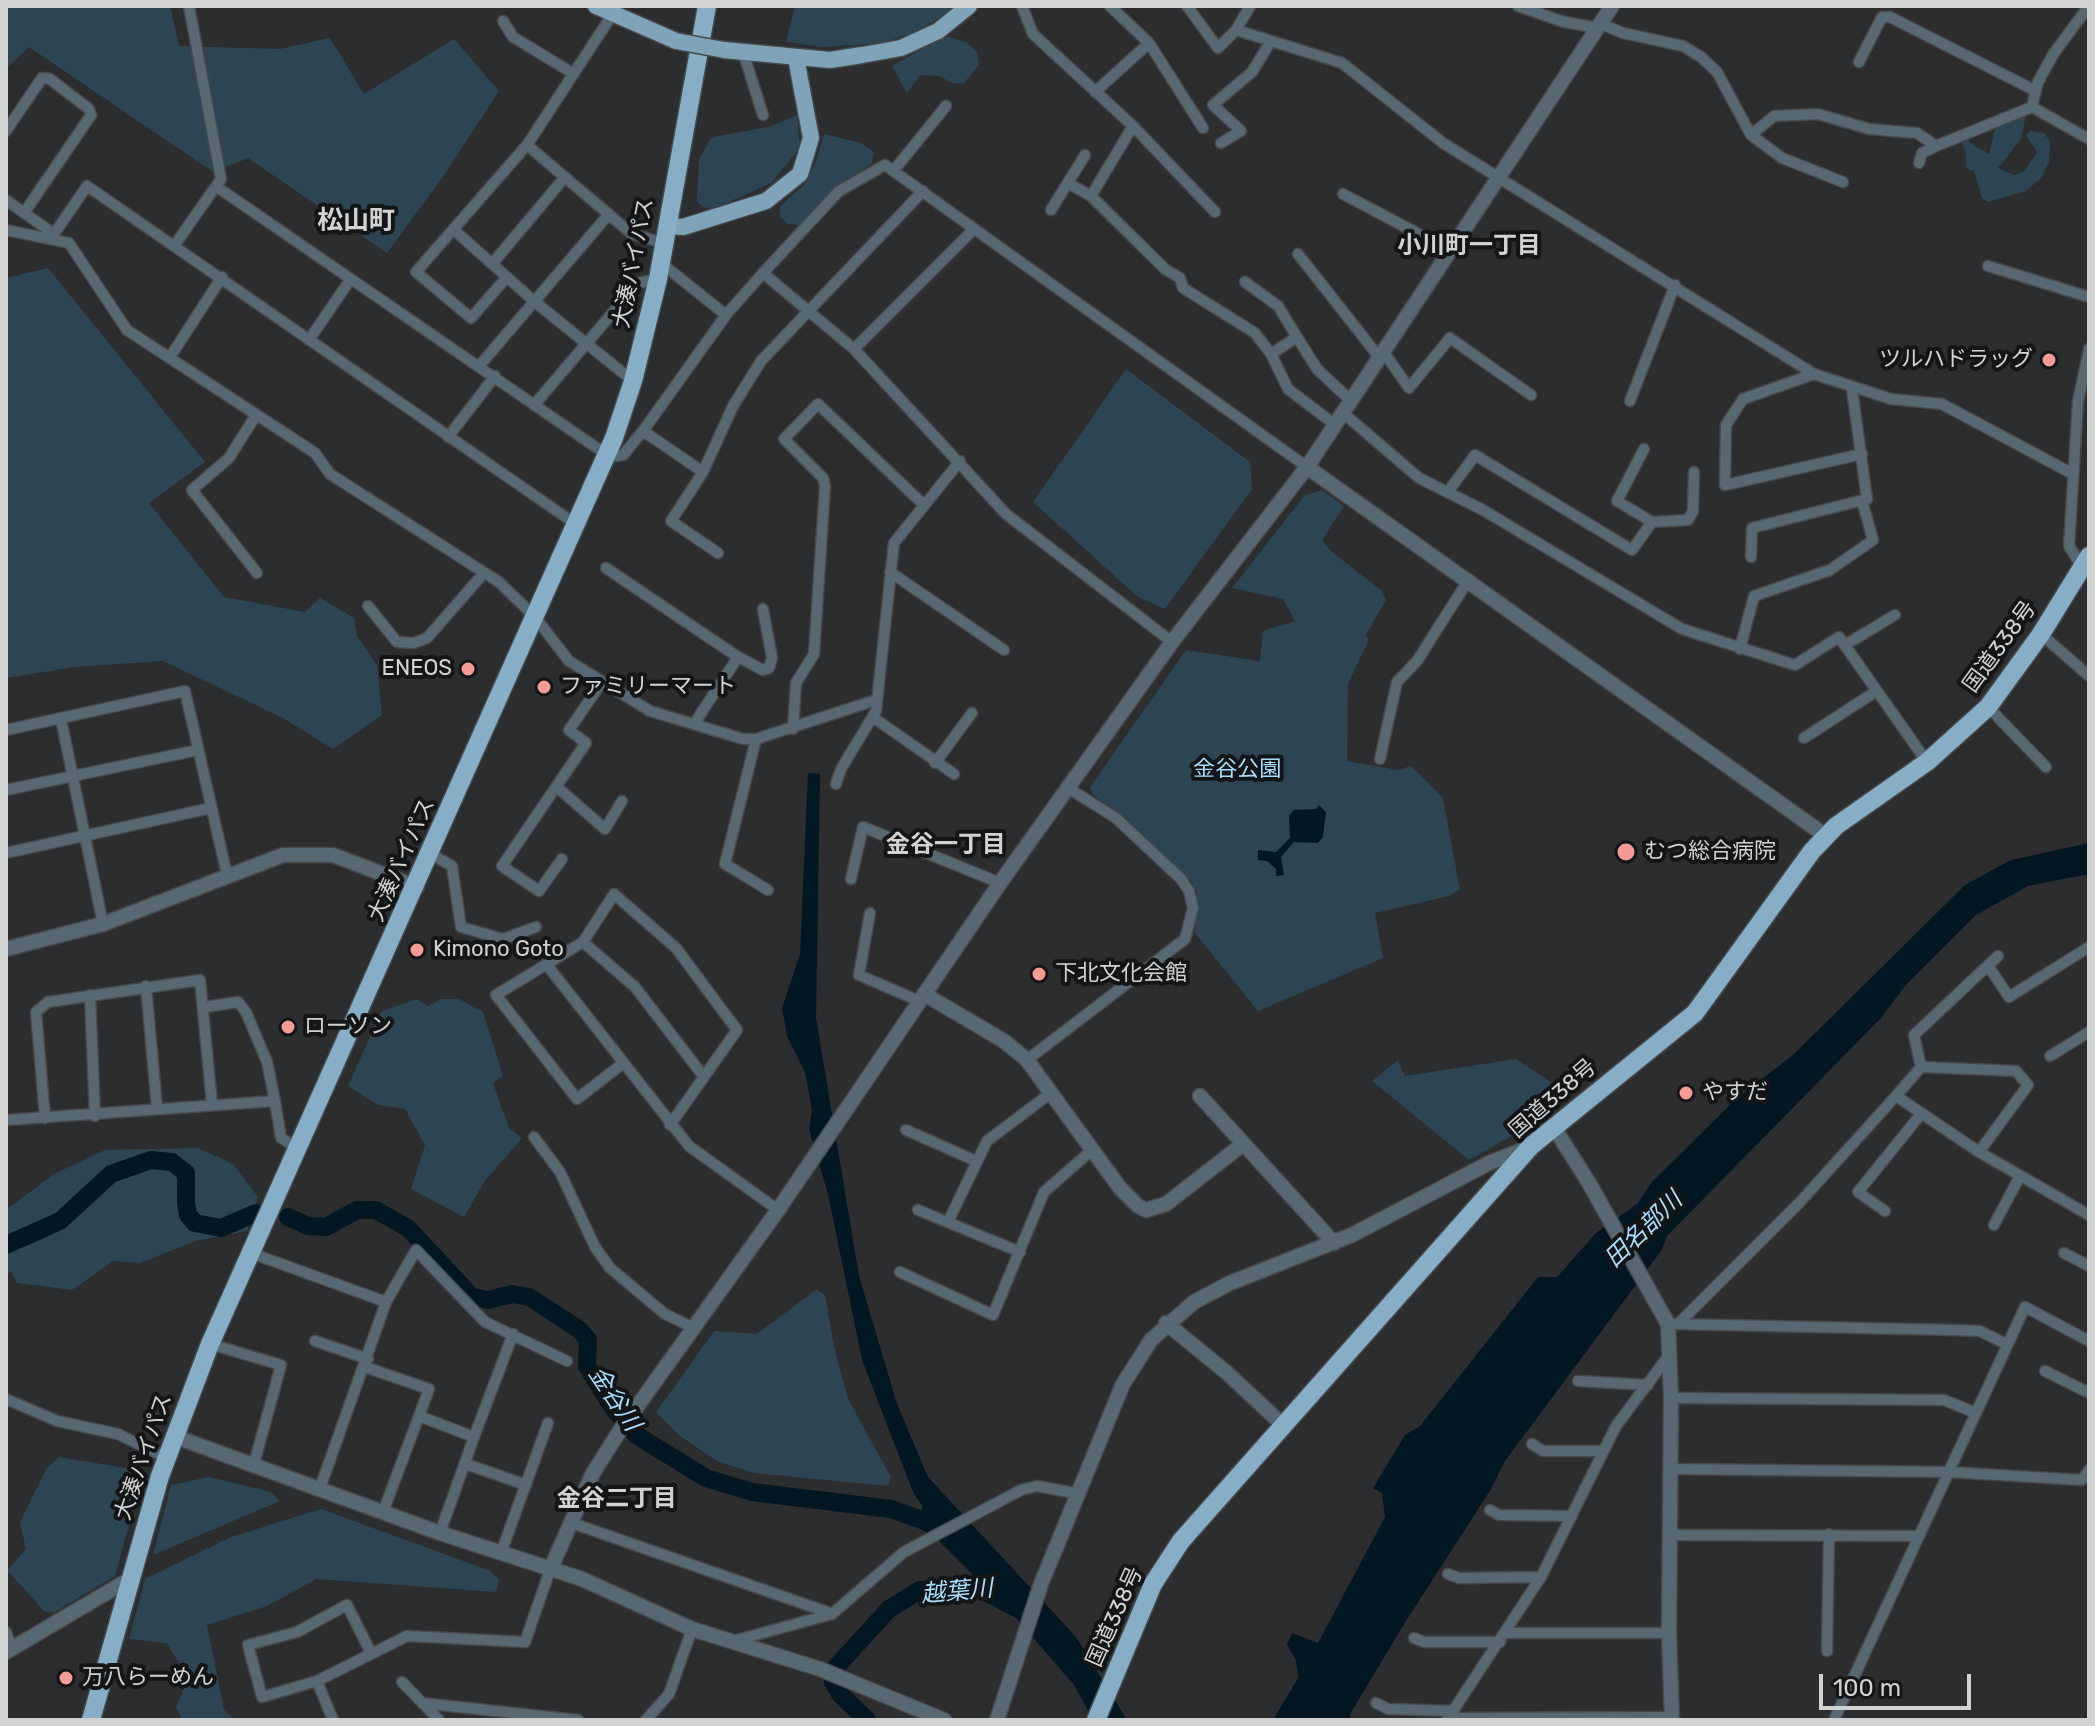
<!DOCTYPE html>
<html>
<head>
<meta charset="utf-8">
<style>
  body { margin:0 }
  #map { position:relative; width:2095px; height:1726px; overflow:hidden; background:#2b2d2f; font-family:Rubik,sans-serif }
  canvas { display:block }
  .frame { position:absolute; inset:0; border:8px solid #d1d3d3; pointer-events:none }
  .scale { position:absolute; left:1819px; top:1674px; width:152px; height:36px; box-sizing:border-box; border:4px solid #d1d3d3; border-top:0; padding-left:10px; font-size:24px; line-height:28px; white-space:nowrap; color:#d1d3d3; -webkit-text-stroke:6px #141516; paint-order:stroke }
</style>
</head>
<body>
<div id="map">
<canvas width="2095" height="1726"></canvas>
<div class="frame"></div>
<div class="scale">100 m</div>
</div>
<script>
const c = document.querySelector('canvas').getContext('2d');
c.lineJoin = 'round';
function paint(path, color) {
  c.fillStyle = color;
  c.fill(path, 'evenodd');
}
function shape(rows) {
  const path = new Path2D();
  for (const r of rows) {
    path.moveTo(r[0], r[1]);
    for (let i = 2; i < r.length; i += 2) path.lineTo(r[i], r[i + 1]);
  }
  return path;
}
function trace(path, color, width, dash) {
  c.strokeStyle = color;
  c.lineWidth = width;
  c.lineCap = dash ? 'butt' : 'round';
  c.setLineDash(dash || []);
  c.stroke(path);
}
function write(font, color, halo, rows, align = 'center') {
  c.font = font + ' Rubik,"Noto Sans JP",sans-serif';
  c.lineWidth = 8;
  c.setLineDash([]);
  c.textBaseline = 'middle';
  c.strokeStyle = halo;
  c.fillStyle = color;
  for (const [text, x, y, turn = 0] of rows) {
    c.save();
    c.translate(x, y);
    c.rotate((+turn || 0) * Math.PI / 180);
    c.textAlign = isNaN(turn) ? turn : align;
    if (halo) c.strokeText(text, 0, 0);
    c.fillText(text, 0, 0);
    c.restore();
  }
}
paint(shape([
  [6,6,170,7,179,46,280,49,330,38,364,94,454,39,499,91,445,174,387,253,248,158,213,172,29,47,6,69],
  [795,6,949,6,953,10,914,32,883,43,822,47,786,42],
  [945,36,966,42,977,52,979,65,964,83,952,83,939,76,920,75,907,93,892,66],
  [2019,107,2026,115,2021,139,1998,168,2014,175,2024,172,2037,152,2026,136,2030,131,2044,133,2050,141,2049,162,2041,178,2026,191,1988,202,1982,198,1974,171,1967,169,1965,150,1959,140,1969,137,1969,142,1989,154,1999,113],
  [797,115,800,148,771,183,718,207,705,208,697,202,699,159,712,137,769,127],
  [824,134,861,143,874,152,872,163,833,189,799,225,788,224,780,217,780,206,804,185,816,161],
  [48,268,205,462,149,503,224,597,305,612,320,598,354,618,357,636,377,665,382,715,333,749,283,718,163,661,75,667,6,678,6,278],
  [1126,369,1250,462,1252,489,1165,609,1138,597,1033,502],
  [1322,490,1344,506,1322,540,1332,552,1382,591,1386,600,1365,636,1369,639,1348,684,1347,761,1398,770,1411,766,1443,798,1460,890,1449,896,1375,913,1383,958,1258,1011,1195,933,1197,892,1190,880,1120,813,1093,795,1090,787,1186,650,1260,661,1263,631,1295,621,1283,599,1232,588,1305,495],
  [416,999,428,1006,441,999,458,999,483,1012,503,1076,493,1083,509,1128,522,1138,484,1182,464,1217,411,1189,425,1145,405,1109,378,1105,348,1086,381,1012],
  [1516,1059,1567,1093,1522,1130,1469,1160,1372,1081,1398,1060,1405,1076],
  [198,1148,233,1164,258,1197,247,1231,195,1241,140,1263,113,1261,72,1290,17,1283,12,1272,6,1273,6,1210,54,1174,105,1150],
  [817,1289,825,1295,834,1347,848,1399,891,1477,888,1486,754,1473,717,1461,680,1436,656,1412,714,1331,757,1334],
  [59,1457,132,1469,140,1484,115,1576,55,1612,45,1612,7,1570,26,1549,20,1522,46,1469],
  [209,1477,271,1492,280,1501,153,1555,171,1485],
  [321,1509,488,1570,499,1579,496,1592,316,1579,267,1606,207,1625,224,1710,235,1720,182,1720,176,1707,188,1679,167,1643,129,1639,145,1579,231,1537]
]), '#2d4552');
paint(shape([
  [808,773,820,774,816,1018,859,1276,897,1404,928,1477,1076,1637,1127,1720,1093,1720,1074,1685,1016,1618,978,1598,920,1590,931,1585,972,1586,976,1578,938,1540,913,1524,923,1507,913,1492,862,1360,828,1194,809,1129,812,1110,805,1072,787,1036,782,1008,800,954],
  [1319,805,1326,812,1323,837,1318,843,1294,842,1281,857,1284,875,1276,876,1276,869,1267,861,1258,860,1258,850,1276,852,1290,838,1289,816,1294,810,1316,809],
  [2089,843,2089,874,2028,886,1976,915,1905,986,1881,1018,1667,1236,1661,1251,1505,1461,1491,1489,1404,1624,1350,1714,1351,1720,1273,1720,1298,1678,1296,1660,1287,1645,1292,1633,1318,1643,1385,1517,1382,1493,1373,1488,1405,1435,1420,1426,1538,1277,1557,1277,1596,1233,1637,1204,1652,1182,1736,1099,1793,1055,1965,885,2011,860]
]), '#031722');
trace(shape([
  [288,1217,308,1226,326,1227,357,1210,376,1210,408,1228,472,1297,488,1300,512,1294,529,1297,580,1330,588,1340,587,1366,613,1408,636,1435,706,1478,752,1492,891,1509,939,1526],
  [6,1245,60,1221,111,1174,151,1160,172,1162,186,1173,186,1203,188,1215,195,1223,221,1228,256,1213],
  [837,1666,889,1609,920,1590,945,1589],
  [833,1682,840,1694,867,1720]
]), '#031722', 18);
const minor = shape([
  [1022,6,1033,34,1133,126,1091,196,1165,269,1180,278,1183,288,1255,333,1271,354,1288,389,1334,424],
  [1187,6,1218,48,1236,30,1342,63,1443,143,1814,374,1891,399,1942,404,2071,473],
  [1518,6,1564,22,1599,28],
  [503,21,513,37,574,74],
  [1601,24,1623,33,1683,46,1701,57,1717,72,1751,135,1774,116,1818,114,1869,129,1917,133,1936,146,2032,107,2089,139],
  [1236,30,1250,6],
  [1149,43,1203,128],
  [743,52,763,115],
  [1859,62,1882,17,1890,17,2036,91],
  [1095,92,1149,43,1110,6],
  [2032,107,2038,82,2054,53,2089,6],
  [1133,126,1215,212],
  [6,131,42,78,50,79,89,109,91,115,24,213],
  [1751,135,1782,158,1843,182],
  [1221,143,1241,131,1213,105,1252,72,1271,41],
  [527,145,632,234,664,243],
  [1919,163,1922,153,1936,146],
  [895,169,946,106],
  [1068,183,1091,196],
  [217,187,597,448,617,456,623,455,643,431,726,315,763,273,839,191,885,165,1307,467],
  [1343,194,1451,251],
  [6,200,54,234,87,186,577,525],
  [1051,210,1085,155],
  [6,230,69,243,127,330,315,453,330,474,499,582,535,617,569,661,650,711,743,739,756,739,876,700],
  [454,230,535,302,633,381],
  [174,246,221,179,189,6],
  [1298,254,1379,357],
  [661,263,726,315],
  [492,264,565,177],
  [1988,266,2089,297],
  [763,273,854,349,1006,514,1172,642],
  [507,277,471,318,416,272,527,145,612,15],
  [1245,282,1278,306,1297,337],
  [309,340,350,280],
  [854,349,974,229],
  [1383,351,1409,388,1450,338,1531,395],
  [1271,354,1297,337,1317,369,1349,399],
  [170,357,222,277],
  [480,365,609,214],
  [1814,374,1743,399,1726,425,1725,485,1862,454],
  [1630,401,1675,285],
  [534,405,638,283,658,279],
  [1342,412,1419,478,1483,510,1682,629,1795,665,1839,637,1927,762],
  [256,415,229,458,192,490,257,573],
  [643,431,703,472,733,406,761,361,923,191],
  [448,437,495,376],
  [1644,449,1617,501,1652,522],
  [703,472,671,521,718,553],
  [1448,492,1475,455,1632,550,1652,522,1688,520,1693,511,1694,472],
  [1751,557,1752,528,1867,499,1852,389],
  [2082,567,2069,546,2078,401,2089,349],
  [606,568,738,657,763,670,769,668,772,658,763,609],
  [890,572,1004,650],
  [368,606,397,642,414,643,427,638,483,574],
  [2041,634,2089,676],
  [1845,645,1895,615],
  [1740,649,1754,596,1830,570,1873,540,1862,501],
  [1988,707,2046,767],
  [874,718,954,774],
  [61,719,103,924],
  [694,724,738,657],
  [793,729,796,683,814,654,825,486,823,478,784,439,818,404,924,505],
  [6,730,185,691,227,875],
  [1804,738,1875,692],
  [756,739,725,864,768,890],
  [1380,759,1397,682,1417,661,1469,579],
  [935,763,972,713],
  [836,784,841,769,876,711,894,543,960,461],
  [557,787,605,829,622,801],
  [6,790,198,750],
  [6,853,211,808],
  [431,854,452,866,461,927,503,939,536,927],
  [562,859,539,891,502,866,586,743,569,730,602,682],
  [851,879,863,827,1000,883],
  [870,913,859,975,919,1001],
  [583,942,635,987,704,1077],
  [547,965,689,1146,778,1210],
  [1989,967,2009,997,2089,947],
  [146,986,157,1108],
  [90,995,95,1116],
  [205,1007,238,1002,246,1012,267,1062,275,1101],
  [2050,1056,2089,1032],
  [1027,1060,1185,939,1193,908,1189,891,1181,879,1116,818,1068,788],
  [622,1064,577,1099,496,995,583,942,614,894,676,948,737,1030,670,1125],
  [1921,1067,2016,1071,2028,1085,1979,1152],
  [1896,1096,1921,1067,1914,1035,1998,956],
  [45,1118,36,1012,48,1002,200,980,212,1104],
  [6,1120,275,1101,281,1138,299,1149],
  [906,1130,976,1161],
  [534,1137,560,1172,595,1247,610,1268,665,1314,694,1328],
  [918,1210,1020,1252],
  [1885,1211,1858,1192,1921,1114],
  [948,1222,987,1141,1052,1092],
  [1994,1225,2020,1176],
  [251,1253,386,1302,320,1488],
  [2064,1253,2089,1266],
  [900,1272,993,1315,1044,1192,1092,1150],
  [386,1302,416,1250,485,1322,567,1361],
  [1674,1324,1954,1330,1980,1331,2006,1344],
  [1678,1324,1800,1202,1896,1096,1979,1152,2089,1215],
  [315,1341,368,1359],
  [210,1344,281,1365,254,1464],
  [365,1367,429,1389,419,1416,474,1437,440,1533],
  [2045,1371,2089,1393],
  [1578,1381,1648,1385],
  [1671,1398,1944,1400,1976,1413],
  [6,1399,57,1421,118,1434,167,1458],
  [474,1437,513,1334],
  [1532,1444,1543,1451,1602,1451],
  [466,1464,526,1485],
  [1669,1469,1949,1472,2082,1480,2089,1470],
  [1490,1510,1499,1515,1572,1516],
  [383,1512,419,1416],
  [569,1522,830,1613],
  [1670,1535,1918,1536],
  [501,1553,548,1423],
  [1448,1574,1459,1578,1541,1577],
  [6,1632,12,1649],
  [1506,1633,1669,1633],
  [1414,1638,1424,1642,1500,1642],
  [733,1641,832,1614,904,1552,1021,1490,1037,1486,1079,1494],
  [1827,1651,1829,1534],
  [371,1653,347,1605,297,1632,248,1645,262,1697,317,1681,407,1636,525,1642,550,1570],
  [317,1681,333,1720],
  [402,1682,439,1720],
  [422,1703,578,1720],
  [1376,1703,1388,1709,1454,1711],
  [1449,1718,1671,1717],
  [646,1720,669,1694,692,1629],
  [1447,1720,1541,1577,1616,1426,1667,1358],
  [1834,1720,2025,1307,2089,1341]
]);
const tertiary = shape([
  [1307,467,1826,836],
  [6,949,103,924,283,855,333,855,417,887],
  [924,994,1004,1041,1027,1060,1120,1188,1138,1206,1146,1210,1166,1204,1243,1144],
  [1200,1096,1334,1243],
  [1553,1126,1589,1183,1668,1324,1671,1398,1669,1633,1672,1720],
  [1166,1323,1226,1372,1284,1426],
  [176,1437,440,1533,582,1579,692,1629,820,1669,944,1720],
  [550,1570,593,1473,621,1429,778,1210,1000,883,1172,642,1307,467,1612,6],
  [6,1652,130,1579],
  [997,1720,1041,1584,1123,1384,1151,1340,1194,1302,1230,1283,1352,1235,1489,1163,1530,1147]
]);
const primary = shape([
  [596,6,676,41],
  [724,50,830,60,862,55,901,48,938,31,969,6],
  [667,226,683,227,766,201,800,174,811,138,796,58]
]);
const trunk = shape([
  [91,1720,160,1476,210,1344,614,438,633,381,658,279,707,6],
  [1096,1720,1153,1584,1181,1541,1531,1146,1695,1013,1812,851,1836,826,1927,762,1988,707,2041,634,2089,556]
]);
trace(minor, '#464849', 13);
trace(tertiary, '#464849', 17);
trace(primary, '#464849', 19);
trace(trunk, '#464849', 21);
trace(minor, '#576872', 10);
trace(tertiary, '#576872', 14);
trace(primary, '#7fa3b8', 16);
trace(trunk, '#86aec6', 18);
const primaryBridge = shape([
  [676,41,724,50]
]);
trace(primaryBridge, '#464849', 19, []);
trace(primaryBridge, '#7fa3b8', 16);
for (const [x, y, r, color] of [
  [2049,360,8,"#f59b96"],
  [468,669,8,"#f59b96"],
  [544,687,8,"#f59b96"],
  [1626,852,10,"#f59b96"],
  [417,950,8,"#f59b96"],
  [1039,974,8,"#f59b96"],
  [288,1027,8,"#f59b96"],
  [1686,1093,8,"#f59b96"],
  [66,1678,8,"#f59b96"]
]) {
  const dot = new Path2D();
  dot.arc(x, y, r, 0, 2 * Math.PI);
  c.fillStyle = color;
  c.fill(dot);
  trace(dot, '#141516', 3);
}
write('22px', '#d1d3d3', '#141516', [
  ["大湊バイパス",634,263,-79],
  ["国道338号",2000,647,-54],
  ["大湊バイパス",402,860,-66],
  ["国道338号",1553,1099,-41],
  ["大湊バイパス",144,1457,-71],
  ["国道338号",1115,1617,-66]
]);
write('22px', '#d1d3d3', '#141516', [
  ["ツルハドラッグ",2033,360,"right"],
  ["ENEOS",452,669,"right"],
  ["ファミリーマート",560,687],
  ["むつ総合病院",1644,852],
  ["Kimono Goto",433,950],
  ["下北文化会館",1055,974],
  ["ローソン",304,1027],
  ["やすだ",1702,1093],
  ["万八らーめん",82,1678]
], 'left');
write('22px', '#a6ddfc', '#141516', [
  ["金谷公園",1237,770]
]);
write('bold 24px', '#d1d3d3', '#141516', [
  ["小川町一丁目",1469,246],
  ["金谷一丁目",946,845],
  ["金谷二丁目",617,1499]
]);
write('italic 24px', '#a8dffe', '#141516', [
  ["田名部川",1644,1230,-44],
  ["金谷川",614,1399,56],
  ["越葉川",957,1592,-5]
]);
write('bold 26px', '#d1d3d3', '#141516', [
  ["松山町",356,221]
]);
</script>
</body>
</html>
